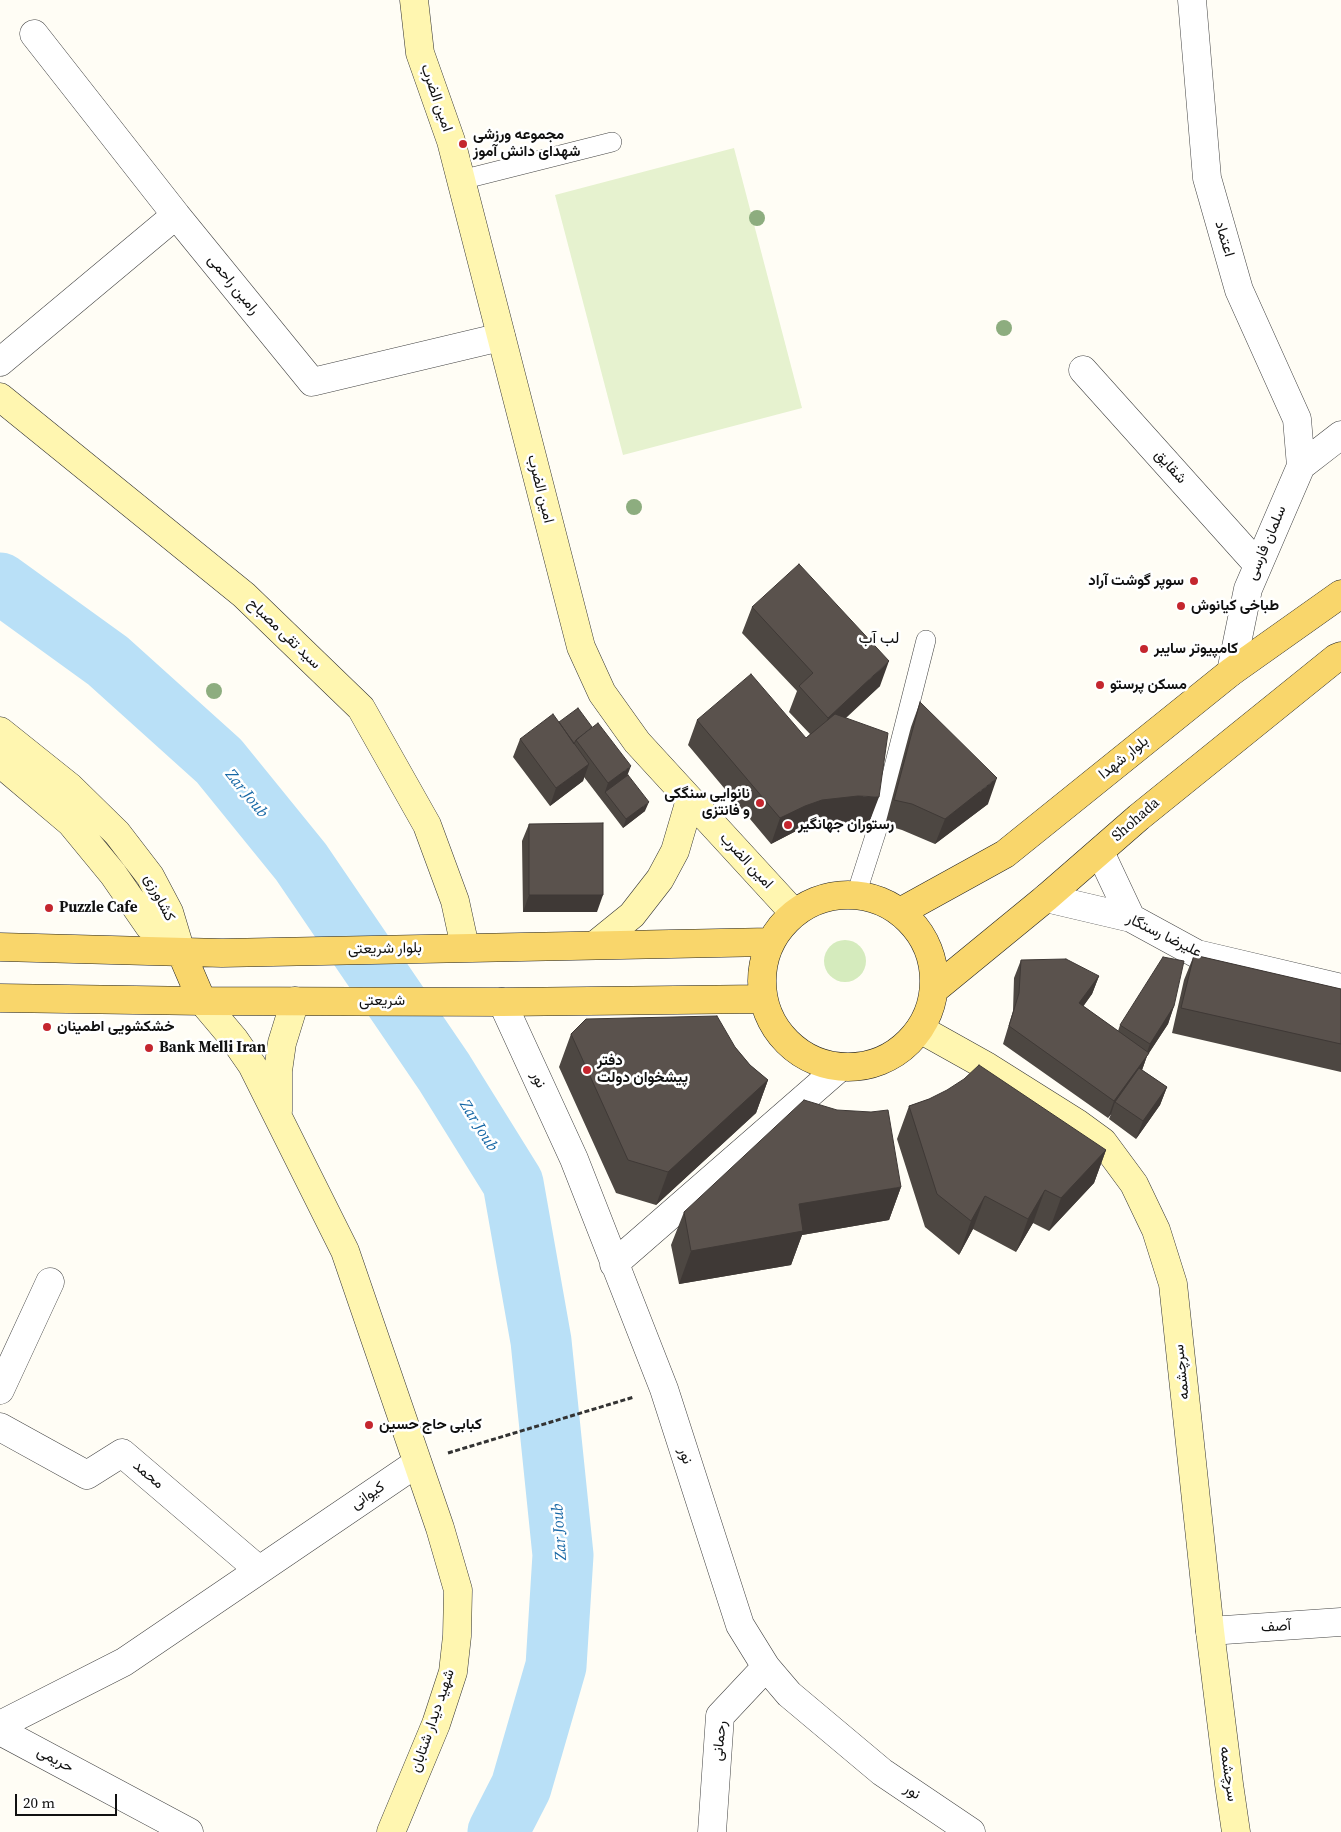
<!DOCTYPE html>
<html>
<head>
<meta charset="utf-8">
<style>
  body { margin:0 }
  #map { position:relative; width:1341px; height:1832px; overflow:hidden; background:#fffdf5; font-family:"Source Serif 4",serif }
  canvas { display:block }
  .scale { position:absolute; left:15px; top:1794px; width:102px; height:22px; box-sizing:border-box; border:2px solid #111; border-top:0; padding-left:6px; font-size:15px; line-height:18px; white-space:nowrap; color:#111; -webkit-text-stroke:4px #fff; paint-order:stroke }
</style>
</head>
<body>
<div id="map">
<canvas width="1341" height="1832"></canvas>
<div class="scale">20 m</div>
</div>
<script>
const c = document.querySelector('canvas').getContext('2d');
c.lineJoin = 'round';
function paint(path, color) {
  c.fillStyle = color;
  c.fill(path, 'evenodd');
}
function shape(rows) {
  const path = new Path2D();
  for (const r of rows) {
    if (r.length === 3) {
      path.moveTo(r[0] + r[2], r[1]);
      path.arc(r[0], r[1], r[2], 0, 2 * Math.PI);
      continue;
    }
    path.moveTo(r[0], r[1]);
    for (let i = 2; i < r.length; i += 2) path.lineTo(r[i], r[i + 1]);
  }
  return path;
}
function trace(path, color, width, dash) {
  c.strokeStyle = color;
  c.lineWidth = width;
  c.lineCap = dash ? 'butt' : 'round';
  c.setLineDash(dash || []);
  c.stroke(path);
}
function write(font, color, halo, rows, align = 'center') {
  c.font = font + ' "Source Serif 4",Vazirmatn,serif';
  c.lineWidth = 5;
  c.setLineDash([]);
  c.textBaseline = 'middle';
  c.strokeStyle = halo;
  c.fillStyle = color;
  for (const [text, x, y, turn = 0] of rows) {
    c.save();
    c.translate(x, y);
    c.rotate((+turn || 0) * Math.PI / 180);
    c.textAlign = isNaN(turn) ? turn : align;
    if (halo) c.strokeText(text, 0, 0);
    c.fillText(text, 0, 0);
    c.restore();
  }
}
paint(shape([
  [845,961,21]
]), '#d5ebbd');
paint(shape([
  [734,148,802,408,623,455,555,195]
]), '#e6f2cf');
trace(shape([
  [0,583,108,661,219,761,301,862,444,1072,513,1183,541,1341,563,1555,556,1666,521,1787,498,1832]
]), '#b9e0f7', 61);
const lane = shape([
  [461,180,612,142],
  [856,895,882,814,926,640]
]);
const street = shape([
  [1192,0,1207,178,1239,290,1297,419,1301,466],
  [34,34,176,215],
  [0,362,176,215,312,382,501,337],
  [1083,370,1258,565],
  [1231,672,1248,589,1301,466,1341,435],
  [1100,852,1131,918],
  [1046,898,1131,918,1197,954,1341,988],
  [502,1002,574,1159,664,1389,740,1625,766,1667,789,1694,882,1772,971,1832],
  [614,1264,839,1068],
  [0,1390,50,1282],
  [0,1427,87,1475,122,1453,259,1570],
  [1210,1631,1341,1622],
  [0,1725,124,1662,417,1463],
  [0,1731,189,1832],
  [712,1832,720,1716,766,1667]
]);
const secondary = shape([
  [414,0,420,53,451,141,581,647,602,693,637,742,794,913],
  [0,397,244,595,361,708,427,825,455,901,465,947],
  [0,731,70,787,117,833,150,876,169,912,181,952],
  [0,763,71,823,113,874,149,926,181,952],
  [595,945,632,915,660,879,675,851,690,800],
  [202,1001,234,1039,252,1065,345,1251,440,1528,458,1590,457,1636,453,1672,436,1724,391,1832],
  [920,1029,988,1067,1077,1123,1103,1142,1134,1184,1156,1230,1173,1284,1210,1631,1229,1784,1236,1832],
  [278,1111,278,1071,282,1043,295,1001]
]);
const primary = shape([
  [848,981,86],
  [900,912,1005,854,1231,672,1341,594],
  [0,947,222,953,770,942],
  [181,952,202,1001],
  [935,989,1046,898,1139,817,1336,658,1341,656],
  [0,998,202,1001,502,1002,762,999]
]);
trace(lane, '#444', 20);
trace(street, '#444', 29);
trace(secondary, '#333', 29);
trace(primary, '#222', 29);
trace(shape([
  [448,1453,634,1397]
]), '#333', 3, [5, 2.5]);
trace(lane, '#fff', 19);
trace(street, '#fff', 28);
trace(secondary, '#fff6b0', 28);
trace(primary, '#f9d66b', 28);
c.fillStyle = '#8dad7f';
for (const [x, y] of [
  [757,218],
  [1004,328],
  [634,507],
  [214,691]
]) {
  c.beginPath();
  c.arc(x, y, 8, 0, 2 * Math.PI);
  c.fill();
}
paint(shape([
  [752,607,880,686,846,718,869,823,849,822,813,826,796,831,771,844,688,745,697,720,806,738,810,734,789,712,797,691,742,633],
  [920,702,988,804,935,844,902,830,885,825,911,727],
  [559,722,628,775,645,811,623,828,584,777,583,781,550,806,513,757,520,739],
  [529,824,597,912,523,912,522,841],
  [1194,955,1341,989,1341,1072,1172,1033,1184,980],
  [1021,960,1099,976,1092,994,1083,1006,1118,1031,1120,1025,1174,1006,1168,1024,1147,1056,1142,1070,1167,1087,1160,1105,1136,1139,1109,1119,1111,1114,1108,1118,1003,1044,1013,1011,1014,978],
  [571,1034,735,1047,750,1065,768,1080,756,1113,656,1205,616,1193,559,1067],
  [929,1099,1106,1150,1094,1183,1049,1231,1033,1223,1016,1252,973,1229,959,1255,925,1227,897,1139,909,1106],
  [901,1187,889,1220,802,1235,791,1265,679,1284,671,1245,684,1212]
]), '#4d4742');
paint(shape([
  [889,661,880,686,818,743,828,718],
  [589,764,583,781,550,806,556,788],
  [631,766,624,784,605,792,608,783],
  [997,778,988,804,935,844,945,819],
  [858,796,879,797,869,823,849,822,813,826,796,831,771,844,780,818,805,806,822,800],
  [649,802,645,811,623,828,626,819],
  [529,895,603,895,597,912,523,912],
  [1099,976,1092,994,1073,1021,1079,1003],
  [1174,1006,1168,1024,1147,1056,1142,1070,1115,1102,1111,1114,1108,1118,1114,1101,1145,1057,1150,1044],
  [768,1080,756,1113,656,1205,668,1172],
  [1167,1087,1160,1105,1136,1139,1143,1121],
  [1106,1150,1094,1183,1049,1231,1061,1198],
  [901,1187,889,1220,802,1235,791,1265,679,1284,691,1251,799,1204],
  [1045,1190,1033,1223,1016,1252,1028,1219],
  [985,1196,973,1229,959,1255,971,1221]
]), '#3f3936');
const building = shape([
  [799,564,889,661,828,718,799,686,813,673,752,607,799,564],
  [751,674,806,738,835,714,888,733,879,797,858,796,822,800,805,806,780,818,697,720,751,674],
  [920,702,997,778,945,819,912,804,894,800,920,702],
  [578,708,592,727,576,740,574,744,559,722,578,708],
  [553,714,589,764,556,788,520,739,553,714],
  [598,723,631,766,608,783,576,740,598,723],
  [628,775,649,802,626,819,605,792,628,775],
  [603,823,603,895,529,895,529,824,603,823],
  [1194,955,1341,989,1341,1044,1181,1008,1194,955],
  [1163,957,1184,961,1174,1006,1150,1044,1120,1025,1163,957],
  [1066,959,1099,976,1079,1003,1149,1053,1114,1101,1009,1026,1019,993,1021,960,1066,959],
  [717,1016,735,1047,750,1065,768,1080,668,1172,628,1160,571,1034,586,1019,717,1016],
  [979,1065,1106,1150,1061,1198,1045,1190,1028,1219,985,1196,971,1221,937,1194,909,1106,929,1099,947,1090,964,1079,979,1065],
  [1139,1068,1167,1087,1143,1121,1115,1102,1139,1068],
  [804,1100,837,1110,871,1112,888,1110,901,1187,799,1204,803,1231,691,1251,684,1212,804,1100]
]);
paint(building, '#5a524d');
trace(building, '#3f3936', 1);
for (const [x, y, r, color] of [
  [463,144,5,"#c4262e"],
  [1194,581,5,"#c4262e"],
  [1181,606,5,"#c4262e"],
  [1144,649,5,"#c4262e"],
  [1100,685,5,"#c4262e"],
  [760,803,5,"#c4262e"],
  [788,825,5,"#c4262e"],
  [49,908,5,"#c4262e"],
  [47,1027,5,"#c4262e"],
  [149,1048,5,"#c4262e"],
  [587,1070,5,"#c4262e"],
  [369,1425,5,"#c4262e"]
]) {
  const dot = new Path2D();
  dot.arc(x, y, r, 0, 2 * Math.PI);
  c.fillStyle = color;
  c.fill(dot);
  trace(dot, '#fff', 2);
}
write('15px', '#111', '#fff', [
  ["امین الضرب",436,98,71],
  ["اعتماد",1224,239,74],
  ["رامین راحمی",233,285,51],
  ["شقایق",1170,467,48],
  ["امین الضرب",540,489,76],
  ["سلمان فارسی",1267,543,-67],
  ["سید تقی مصباح",284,634,44],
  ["بلوار شهدا",1124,758,-39],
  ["Shohada",1136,820,-41],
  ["امین الضرب",746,861,47],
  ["کشاورزی",159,898,63],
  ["علیرضا رستگار",1164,936,26],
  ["بلوار شریعتی",385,949,-1],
  ["شریعتی",382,1001],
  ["نور",538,1080,65],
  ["سرچشمه",1182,1372,-96],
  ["نور",685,1456,72],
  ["محمد",148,1475,40],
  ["کیوانی",368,1496,-34],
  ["آصف",1276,1627,-4],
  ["شهید دیدار شتابان",433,1721,-71],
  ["رحمانی",720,1741,-84],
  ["حریمی",55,1760,28],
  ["سرچشمه",1228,1774,82],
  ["نور",912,1792,34]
]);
write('bold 15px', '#111', '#fff', [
  ["مجموعه ورزشی",473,135],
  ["شهدای دانش آموز",473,152],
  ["سوپر گوشت آراد",1184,581,"right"],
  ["طباخی کیانوش",1191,606],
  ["کامپیوتر سایبر",1154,649],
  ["مسکن پرستو",1110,685],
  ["نانوایی سنگکی",750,794,"right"],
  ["و فانتزی",750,811,"right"],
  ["رستوران جهانگیر",798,825],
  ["Puzzle Cafe",59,908],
  ["خشکشویی اطمینان",57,1027],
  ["Bank Melli Iran",159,1048],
  ["دفتر",597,1061],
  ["پیشخوان دولت",597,1078],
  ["کبابی حاج حسین",379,1425]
], 'left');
write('16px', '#111', '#fff', [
  ["لب آب",879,639]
]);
write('italic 16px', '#1768a6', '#fff', [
  ["Zar Joub",246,794,51],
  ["Zar Joub",478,1126,58],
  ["Zar Joub",560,1532,-94]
]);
</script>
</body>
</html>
